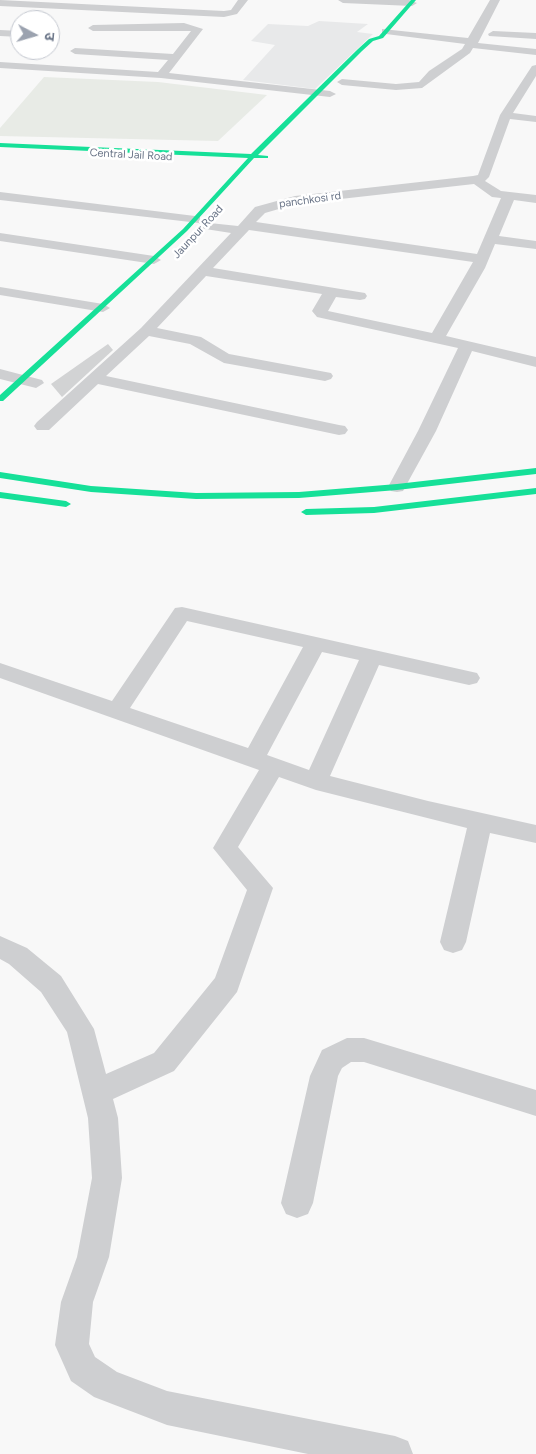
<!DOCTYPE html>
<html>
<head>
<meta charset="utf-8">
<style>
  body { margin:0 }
  #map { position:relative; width:536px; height:1454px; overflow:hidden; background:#f8f8f8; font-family:Figtree,"Noto Sans Devanagari",sans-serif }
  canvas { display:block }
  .north { position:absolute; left:10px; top:10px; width:50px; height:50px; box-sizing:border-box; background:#fff; border:1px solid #c3c7cf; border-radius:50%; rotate:96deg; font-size:14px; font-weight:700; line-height:20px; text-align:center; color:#697487 }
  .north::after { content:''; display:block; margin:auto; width:18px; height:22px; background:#9ba2af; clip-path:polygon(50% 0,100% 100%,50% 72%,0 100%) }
</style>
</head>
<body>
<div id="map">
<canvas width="536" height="1454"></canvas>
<div class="north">उ</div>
</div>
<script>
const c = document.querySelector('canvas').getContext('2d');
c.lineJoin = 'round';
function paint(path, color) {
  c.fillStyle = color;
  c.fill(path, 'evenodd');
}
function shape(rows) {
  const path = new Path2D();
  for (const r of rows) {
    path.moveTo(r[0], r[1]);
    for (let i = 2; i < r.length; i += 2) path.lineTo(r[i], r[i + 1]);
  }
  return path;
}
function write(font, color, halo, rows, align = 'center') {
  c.font = font + ' Figtree,sans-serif';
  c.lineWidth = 5;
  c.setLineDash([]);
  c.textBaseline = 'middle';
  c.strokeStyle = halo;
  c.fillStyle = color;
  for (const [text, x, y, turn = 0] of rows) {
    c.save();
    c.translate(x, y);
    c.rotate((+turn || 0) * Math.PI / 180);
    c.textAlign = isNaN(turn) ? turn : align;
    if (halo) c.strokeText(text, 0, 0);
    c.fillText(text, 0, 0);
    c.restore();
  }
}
paint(shape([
  [319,21,368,24,357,32,373,34,315,89,243,80,275,45,251,41,268,24,308,26]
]), '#e8e9ea');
paint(shape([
  [44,77,158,82,267,95,218,141,0,136,0,128]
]), '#e8ebe6');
paint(shape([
  [108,344,113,350,62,397,51,384]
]), '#d2d3d4');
paint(shape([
  [0,0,224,11,231,10,238,0,248,0,237,14,224,17,0,6,0,0],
  [338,0,409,0,417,3,412,6,343,3,338,0],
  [490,0,500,0,478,43,536,49,536,55,473,48,470,53,422,88,396,90,342,85,337,82,342,79,396,84,419,82,429,71,462,49,465,44,386,34,382,33,382,29,468,38,490,0],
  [184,23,203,29,169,73,330,91,336,94,330,97,161,78,0,68,0,62,158,72,168,60,75,54,70,51,75,48,173,54,191,31,93,31,88,28,93,25,184,23],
  [0,30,20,31,20,37,0,36,0,30],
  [493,31,536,33,536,39,489,36,488,34,493,31],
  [536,65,536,76,513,113,536,116,536,122,510,119,489,177,485,181,501,191,536,195,536,203,514,200,499,236,536,241,536,249,495,244,485,268,446,336,536,357,536,367,472,351,436,431,403,491,397,492,391,491,388,487,418,431,458,348,317,317,312,311,322,294,206,276,157,328,201,337,229,354,331,373,333,376,331,379,325,381,224,363,190,344,149,336,106,376,339,425,345,426,348,430,345,434,339,435,98,384,49,430,37,430,34,426,37,422,141,328,231,233,199,228,199,223,0,200,0,192,195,216,200,217,200,222,238,226,255,207,295,196,473,176,478,175,500,115,532,66,536,65],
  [474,184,492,197,501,198,477,254,256,222,265,213,296,204,474,184],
  [249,230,473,262,432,333,328,311,336,297,360,300,365,299,367,296,365,293,213,268,249,230],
  [0,233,154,256,161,260,154,264,0,241,0,233],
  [0,287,103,304,110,308,103,312,0,295,0,287],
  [0,369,42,380,44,383,36,388,0,379,0,369],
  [182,607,477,673,480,678,477,683,469,685,379,665,330,776,428,801,536,825,536,843,490,833,466,942,462,950,453,953,444,950,440,942,467,828,316,790,279,777,238,847,273,888,237,992,174,1071,113,1099,118,1118,122,1178,109,1257,93,1302,89,1344,95,1357,117,1372,167,1391,395,1436,408,1441,413,1454,308,1454,167,1425,94,1397,71,1381,55,1345,61,1302,77,1257,92,1178,88,1118,67,1032,41,992,9,964,0,959,0,936,27,948,61,976,94,1029,106,1074,154,1053,215,978,247,890,213,848,259,770,0,678,0,663,112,701,175,608,182,607],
  [187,621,303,647,248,748,130,708,187,621],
  [322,652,359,660,309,770,267,755,322,652],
  [347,1038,364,1038,536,1090,536,1116,364,1062,351,1062,342,1068,338,1076,313,1203,308,1214,297,1218,286,1214,281,1203,310,1076,322,1050,347,1038]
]), '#cecfd1');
paint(shape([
  [411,0,416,0,383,38,373,41,362,51,258,155,268,156,268,158,254,158,187,231,3,401,0,401,0,395,183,229,248,158,0,147,0,143,251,154,358,49,369,39,379,36,411,0],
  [536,468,536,474,397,490,299,498,196,499,91,492,0,478,0,472,91,486,196,493,299,492,397,484,536,468],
  [536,488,536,494,374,513,306,515,301,512,306,509,374,507,536,488],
  [0,492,66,501,71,504,66,507,0,498,0,492]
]), '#16e098');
write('11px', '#697487', '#fff', [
  ["Central Jail Road",131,155,3],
  ["panchkosi rd",310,200,-8],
  ["Jaunpur Road",198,232,-47]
]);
</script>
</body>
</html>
